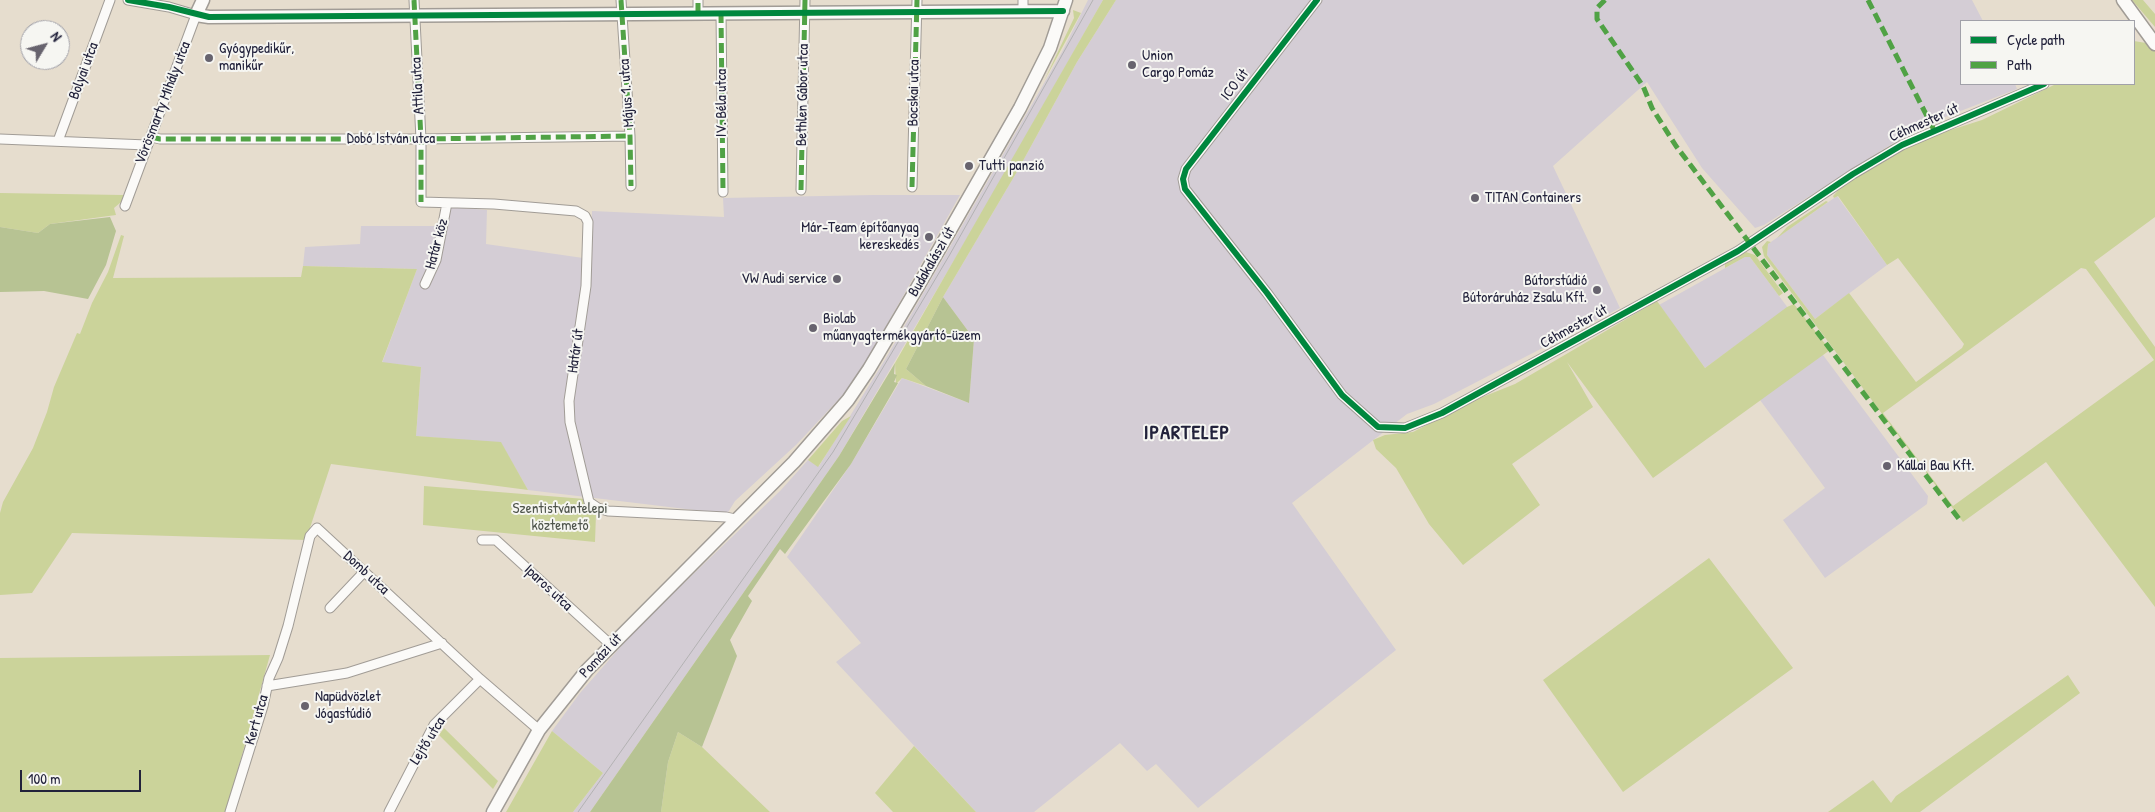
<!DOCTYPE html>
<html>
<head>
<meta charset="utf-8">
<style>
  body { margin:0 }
  #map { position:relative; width:2155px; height:812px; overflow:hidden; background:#e6ddce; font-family:"Patrick Hand",sans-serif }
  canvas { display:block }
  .legend { position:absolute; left:1960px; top:20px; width:175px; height:65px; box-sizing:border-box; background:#f6f6f2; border:1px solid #a1a1a9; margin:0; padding:6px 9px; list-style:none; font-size:15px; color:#22223b }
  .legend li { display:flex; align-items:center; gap:10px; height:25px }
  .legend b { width:25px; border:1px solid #a1a1a9 }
  .north { position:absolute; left:20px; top:20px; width:50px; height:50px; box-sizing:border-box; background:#f6f6f2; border:1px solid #a1a1a9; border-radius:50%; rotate:53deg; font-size:14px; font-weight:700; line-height:20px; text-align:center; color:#22223b }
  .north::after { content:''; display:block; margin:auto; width:18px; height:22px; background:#67636e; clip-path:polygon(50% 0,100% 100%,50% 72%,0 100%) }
  .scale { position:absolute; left:20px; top:770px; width:121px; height:22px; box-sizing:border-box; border:2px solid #22223b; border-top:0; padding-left:6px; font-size:15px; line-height:18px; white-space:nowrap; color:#22223b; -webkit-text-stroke:4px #f6f6f2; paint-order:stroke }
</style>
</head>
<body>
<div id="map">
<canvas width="2155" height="812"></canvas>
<ul class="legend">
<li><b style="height:6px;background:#00873e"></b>Cycle path</li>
<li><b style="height:6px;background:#50a245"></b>Path</li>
</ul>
<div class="north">N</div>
<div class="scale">100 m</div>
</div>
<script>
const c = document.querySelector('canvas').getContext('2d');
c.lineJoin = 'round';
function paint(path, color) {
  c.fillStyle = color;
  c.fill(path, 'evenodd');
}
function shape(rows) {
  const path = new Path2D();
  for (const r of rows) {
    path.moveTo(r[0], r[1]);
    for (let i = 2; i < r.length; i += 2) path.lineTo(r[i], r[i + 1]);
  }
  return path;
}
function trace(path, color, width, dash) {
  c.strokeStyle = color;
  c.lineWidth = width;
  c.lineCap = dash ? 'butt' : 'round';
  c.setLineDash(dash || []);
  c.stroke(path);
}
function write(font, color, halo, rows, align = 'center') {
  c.font = font + ' "Patrick Hand",sans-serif';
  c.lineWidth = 4;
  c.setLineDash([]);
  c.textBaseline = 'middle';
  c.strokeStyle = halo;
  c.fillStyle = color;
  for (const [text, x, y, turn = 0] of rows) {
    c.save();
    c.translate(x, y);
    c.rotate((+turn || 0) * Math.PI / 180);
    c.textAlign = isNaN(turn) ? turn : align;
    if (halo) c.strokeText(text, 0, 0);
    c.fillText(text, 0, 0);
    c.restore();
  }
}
paint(shape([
  [1088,0,1103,0,989,201,839,456,590,812,573,812,603,773,552,731,580,693,638,627,780,491,808,460,819,466,886,358,1062,52],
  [1116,0,1972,0,1983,21,1961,21,1961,84,2015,84,2017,89,1917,128,1764,225,1755,228,1702,168,1647,82,1553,166,1620,308,1434,404,1407,414,1292,503,1396,650,1198,808,1156,764,1147,771,1120,743,1034,812,976,812,836,662,861,643,787,557,851,464,902,378,969,403,974,339,943,297,1018,170,1077,62],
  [873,195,960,195,854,383,797,444,735,501,727,514,528,490,501,443,416,436,421,367,382,363,417,269,303,266,305,247,360,244,361,226,447,226,451,207,487,210,486,244,590,259,592,211,724,217,723,198],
  [1837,196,1887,265,1815,319,1767,255,1768,244],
  [1745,257,1750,257,1928,496,1927,504,1825,578,1783,520,1825,488,1726,354,1742,341,1705,368,1659,305]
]), '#d4cdd5');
paint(shape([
  [1103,0,1116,0,1077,62,1018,170,943,297,906,369,926,386,902,378,896,384,895,363],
  [2132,0,2143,0,2155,14,2155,27],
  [1073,10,1081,13,1044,81,1074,18],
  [2134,41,2146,43,2155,50,2155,217,2094,262,2155,347,2155,607,2046,462,1963,522,1764,256,1762,247,1767,241,1771,242,1768,244,1767,255,1815,319,1849,293,1916,382,1962,348,1964,344,1898,258,1887,265,1838,196,1834,198,1833,196,1843,185,1902,150,1935,135,1982,120,2056,84,2134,84],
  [2081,268,2086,269,2154,360,1953,506,1883,413],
  [0,193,123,195,127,197,114,208,116,215,50,224,38,233,0,227],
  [1826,201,1828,202,1777,238,1787,227],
  [121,235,124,236,113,278,301,277,303,266,417,269,382,362,421,367,416,436,501,442,528,490,331,464,306,540,72,533,32,593,0,595,0,513,3,502,33,448,47,412,54,387,77,333,80,334,92,303,108,272],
  [1746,252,1755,255,1783,293,1779,296,1750,257,1745,257,1725,268,1725,264],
  [1657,301,1705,368,1787,307,1794,304,1830,350,1653,478,1567,362,1593,407,1512,464,1540,505,1463,565,1429,524,1396,468,1376,449,1373,440,1385,435,1413,432,1475,400,1515,384],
  [851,416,818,467,808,460,842,421],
  [424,486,585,499,587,513,596,514,595,542,423,525],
  [1709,558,1793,668,1623,792,1543,680],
  [270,655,226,812,0,812,0,658],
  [2068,675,2080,693,1920,812,1828,812,1873,780,1891,803,1896,796],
  [444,728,498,781,493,789,439,735],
  [552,731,603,773,573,812,506,812],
  [678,732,702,747,770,812,661,812,668,762],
  [914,746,976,812,893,812,875,793]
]), '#cbd39a');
paint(shape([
  [110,217,116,231,106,265,88,299,44,291,0,292,0,227,38,233,50,224],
  [943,297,974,339,969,403,926,386,906,369],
  [895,363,894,374,897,375,894,382,898,383,851,464,785,554,780,549,748,596,752,601,730,640,737,656,702,747,678,732,668,762,661,812,590,812,839,456]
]), '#b7c393');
const street = shape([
  [414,0,421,139,421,202,494,204,576,211,585,216,588,222,586,286,569,401,570,422,589,502,598,508,608,511,726,517,735,519],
  [621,0,630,136,631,186],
  [1317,0,1186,169,1183,179,1185,189,1267,293,1342,395,1378,427,1405,428,1442,413,1738,251,1853,174,1902,145,2044,84],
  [1023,11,1023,0],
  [698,13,698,0],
  [721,13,723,192],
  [151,137,160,139,421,139,630,136],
  [0,139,147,145],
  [58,141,110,0],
  [912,187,917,0],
  [801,190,805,0],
  [125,206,196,15,169,7,128,0],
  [425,284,436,260,447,203],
  [482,540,496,540,610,644],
  [330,608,364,572],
  [267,686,347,673,442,643],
  [230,812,263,706,269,678,278,658,288,626,310,536,317,528,480,679,539,730],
  [389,812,434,725,480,679]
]);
const secondary = shape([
  [203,0,196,15,209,17,1063,11],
  [2123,0,2155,44],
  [493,812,539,730,587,670,794,462,848,400,869,369,917,288,1020,108,1050,48,1066,0]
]);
trace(street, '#a19c96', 11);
trace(secondary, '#a19c96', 15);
trace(street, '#fbfaf8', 9);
trace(secondary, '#fbfaf8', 12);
trace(shape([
  [578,812,833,452,949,256,1093,0]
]), '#b3b2b3', 1);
trace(shape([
  [414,0,421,139,421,202],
  [621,0,630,136,631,186],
  [1605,0,1597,8,1597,19,1643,86,1652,108,1676,146,1959,519],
  [1868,0,1935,132],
  [698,13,698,0],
  [721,13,723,192],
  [151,137,160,139,421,139,630,136],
  [912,187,917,0],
  [801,190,805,0]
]), '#50a245', 5, [10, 5]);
trace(shape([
  [128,0,169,7,209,17,1063,11],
  [1317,0,1186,169,1183,179,1185,189,1267,293,1342,395,1378,427,1405,428,1442,413,1738,251,1853,174,1902,145,2044,84]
]), '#00873e', 6);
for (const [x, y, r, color] of [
  [209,58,5,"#67636e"],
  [1132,65,5,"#67636e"],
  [969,166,5,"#67636e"],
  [1475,198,5,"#67636e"],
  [929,237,5,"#67636e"],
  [837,279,5,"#67636e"],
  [1597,290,5,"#67636e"],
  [813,328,5,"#67636e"],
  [1887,466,5,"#67636e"],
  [305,706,5,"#67636e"]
]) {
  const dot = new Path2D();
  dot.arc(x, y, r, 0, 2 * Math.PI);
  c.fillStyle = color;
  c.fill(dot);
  trace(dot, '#f6f6f2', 2);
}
write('15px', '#22223b', '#f6f6f2', [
  ["Gyógypedikűr,",219,49],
  ["manikűr",219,66],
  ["Union",1142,56],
  ["Cargo Pomáz",1142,73],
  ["Tutti panzió",979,166],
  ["TITAN Containers",1485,198],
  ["Már-Team építőanyag",919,228,"right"],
  ["kereskedés",919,245,"right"],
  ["VW Audi service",827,279,"right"],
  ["Bútorstúdió",1587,281,"right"],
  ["Bútoráruház Zsalu Kft.",1587,298,"right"],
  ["Biolab",823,319],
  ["műanyagtermékgyártó-üzem",823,336],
  ["Kállai Bau Kft.",1897,466],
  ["Napüdvözlet",315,697],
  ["Jógastúdió",315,714]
], 'left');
write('15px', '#22223b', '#f6f6f2', [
  ["Bolyai utca",84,71,-70],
  ["ICO út",1235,85,-52],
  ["Attila utca",418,86,-93],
  ["Május 1. utca",627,93,-94],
  ["Bocskai utca",914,93,-89],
  ["Bethlen Gábor utca",803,95,-89],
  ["Vörösmarty Mihály utca",163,103,-69],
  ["IV. Béla utca",722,103,-90],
  ["Céhmester út",1924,123,-24],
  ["Dobó István utca",391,139],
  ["Határ köz",437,244,-75],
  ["Budakalászi út",932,262,-60],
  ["Céhmester út",1574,327,-29],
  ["Határ út",576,351,-82],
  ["Domb utca",366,573,43],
  ["Iparos utca",548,588,43],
  ["Pomázi út",601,656,-47],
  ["Kert utca",257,720,-74],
  ["Lejtő utca",428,741,-58]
]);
write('15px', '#4e544b', '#f6f6f2', [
  ["Szentistvántelepi",560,509],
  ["köztemető",560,526]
]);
c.letterSpacing = '1px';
write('bold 20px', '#22223b', '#f6f6f2', [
  ["IPARTELEP",1187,434]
]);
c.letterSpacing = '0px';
</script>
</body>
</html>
